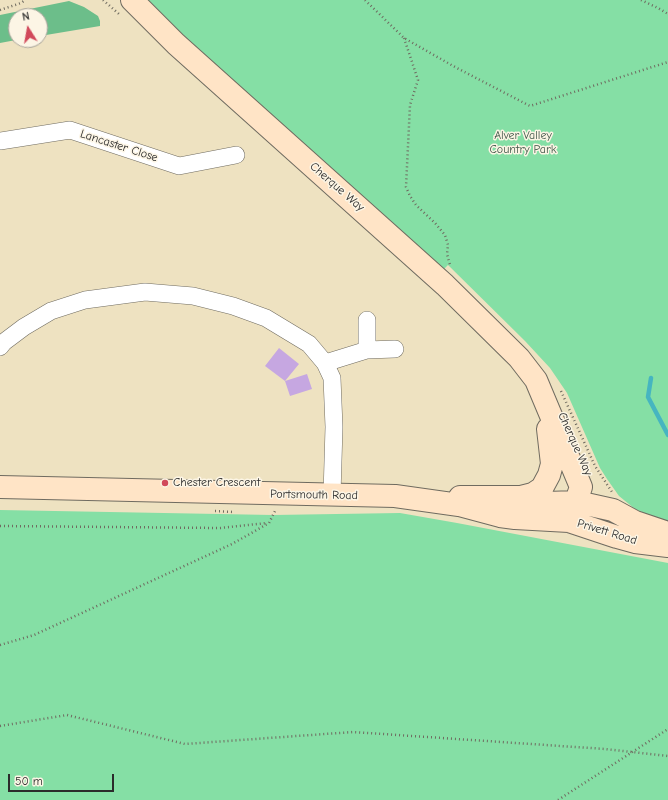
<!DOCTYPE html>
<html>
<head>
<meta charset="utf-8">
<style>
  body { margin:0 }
  #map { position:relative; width:668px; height:800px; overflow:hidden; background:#eee2c1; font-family:"Comic Neue",sans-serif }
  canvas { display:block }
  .north { position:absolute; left:8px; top:8px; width:40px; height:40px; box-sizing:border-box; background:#fcf5e5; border:1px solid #a8a49b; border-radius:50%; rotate:349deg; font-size:11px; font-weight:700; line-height:16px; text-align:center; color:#2b2b2b }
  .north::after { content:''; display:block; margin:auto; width:14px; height:18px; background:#d1495b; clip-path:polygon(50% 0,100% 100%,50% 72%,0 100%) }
  .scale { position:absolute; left:8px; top:774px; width:106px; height:18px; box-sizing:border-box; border:2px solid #2b2b2b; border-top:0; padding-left:5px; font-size:12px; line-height:14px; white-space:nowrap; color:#2b2b2b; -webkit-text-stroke:3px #fcf5e5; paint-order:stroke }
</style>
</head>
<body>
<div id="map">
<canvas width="668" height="800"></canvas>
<div class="north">N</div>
<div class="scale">50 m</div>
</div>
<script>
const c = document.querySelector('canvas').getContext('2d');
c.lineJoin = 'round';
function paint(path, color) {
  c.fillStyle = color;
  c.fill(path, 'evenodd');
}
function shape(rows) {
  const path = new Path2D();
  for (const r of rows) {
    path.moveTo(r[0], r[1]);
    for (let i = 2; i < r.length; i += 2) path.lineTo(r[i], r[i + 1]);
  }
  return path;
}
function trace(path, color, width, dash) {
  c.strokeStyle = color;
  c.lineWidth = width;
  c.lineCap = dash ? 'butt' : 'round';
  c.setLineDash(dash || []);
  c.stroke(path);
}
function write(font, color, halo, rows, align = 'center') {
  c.font = font + ' "Comic Neue",sans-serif';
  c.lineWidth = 3;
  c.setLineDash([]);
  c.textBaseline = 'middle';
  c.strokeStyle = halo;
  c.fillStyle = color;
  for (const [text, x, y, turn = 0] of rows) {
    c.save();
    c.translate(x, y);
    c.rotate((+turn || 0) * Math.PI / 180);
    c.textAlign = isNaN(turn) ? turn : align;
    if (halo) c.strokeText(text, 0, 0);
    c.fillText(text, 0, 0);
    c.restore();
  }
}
paint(shape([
  [137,0,668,0,668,522,651,516,635,509,619,496,607,479,600,468,567,393,550,368,525,341,448,265,443,270],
  [0,510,273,515,400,513,457,523,668,563,668,800,0,800]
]), '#85dfa5');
paint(shape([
  [69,1,84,7,98,16,100,21,100,26,40,36,40,16,16,16,16,40,0,43,0,15]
]), '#6cbe8a');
trace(shape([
  [651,378,648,397,668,435]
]), '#46b5c0', 4.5);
paint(shape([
  [279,348,299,364,285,381,265,366],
  [307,374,312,389,290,396,285,381]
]), '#c6a7e1');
const street = shape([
  [0,141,70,130,179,166,236,155],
  [0,347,4,342,24,327,51,311,85,300,145,292,193,296,233,306,266,318,309,344,325,363,332,378,334,427,332,495],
  [367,350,367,320],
  [325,363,367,350,395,349]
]);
const secondary = shape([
  [132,0,176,44,445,285,519,358,536,380,581,487,569,521],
  [0,487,395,496,459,505,500,516,515,518,569,521,617,537,635,542,668,546],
  [460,497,521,497,533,494,542,488,549,475,552,464,548,429],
  [516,504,577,502,613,510,635,522,668,533]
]);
trace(street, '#6f6b60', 18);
trace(secondary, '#6f6b60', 24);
trace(shape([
  [103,0,119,14],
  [365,0,404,38,455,67,530,106,668,62],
  [641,0,658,8,668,14],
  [0,10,21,3,25,0],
  [404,38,418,80,410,105,406,187,410,196,416,205,435,223,445,235,448,245,447,254,450,265],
  [561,391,595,466,612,492],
  [215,511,234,512],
  [0,526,220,528,267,523],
  [0,645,34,635,232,544,269,523,275,511],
  [0,726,67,715,185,744,353,732,605,749,668,756],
  [558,800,668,729]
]), '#6f6b60', 2.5, [1, 3]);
trace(street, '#fff', 17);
trace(secondary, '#ffe4c6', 22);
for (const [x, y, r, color] of [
  [165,483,4,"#d1495b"]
]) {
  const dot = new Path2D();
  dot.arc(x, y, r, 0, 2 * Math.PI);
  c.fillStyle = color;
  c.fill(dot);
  trace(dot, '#fcf5e5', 1.5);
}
write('12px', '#42584a', '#fcf5e5', [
  ["Alver Valley",523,136],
  ["Country Park",523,150]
]);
write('12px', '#2b2b2b', '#fcf5e5', [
  ["Lancaster Close",119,146,18],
  ["Cherque Way",337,187,41],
  ["Cherque Way",575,444,66],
  ["Portsmouth Road",314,495,1],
  ["Privett Road",607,532,17]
]);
write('12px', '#2b2b2b', '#fcf5e5', [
  ["Chester Crescent",173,483]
], 'left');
</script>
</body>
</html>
